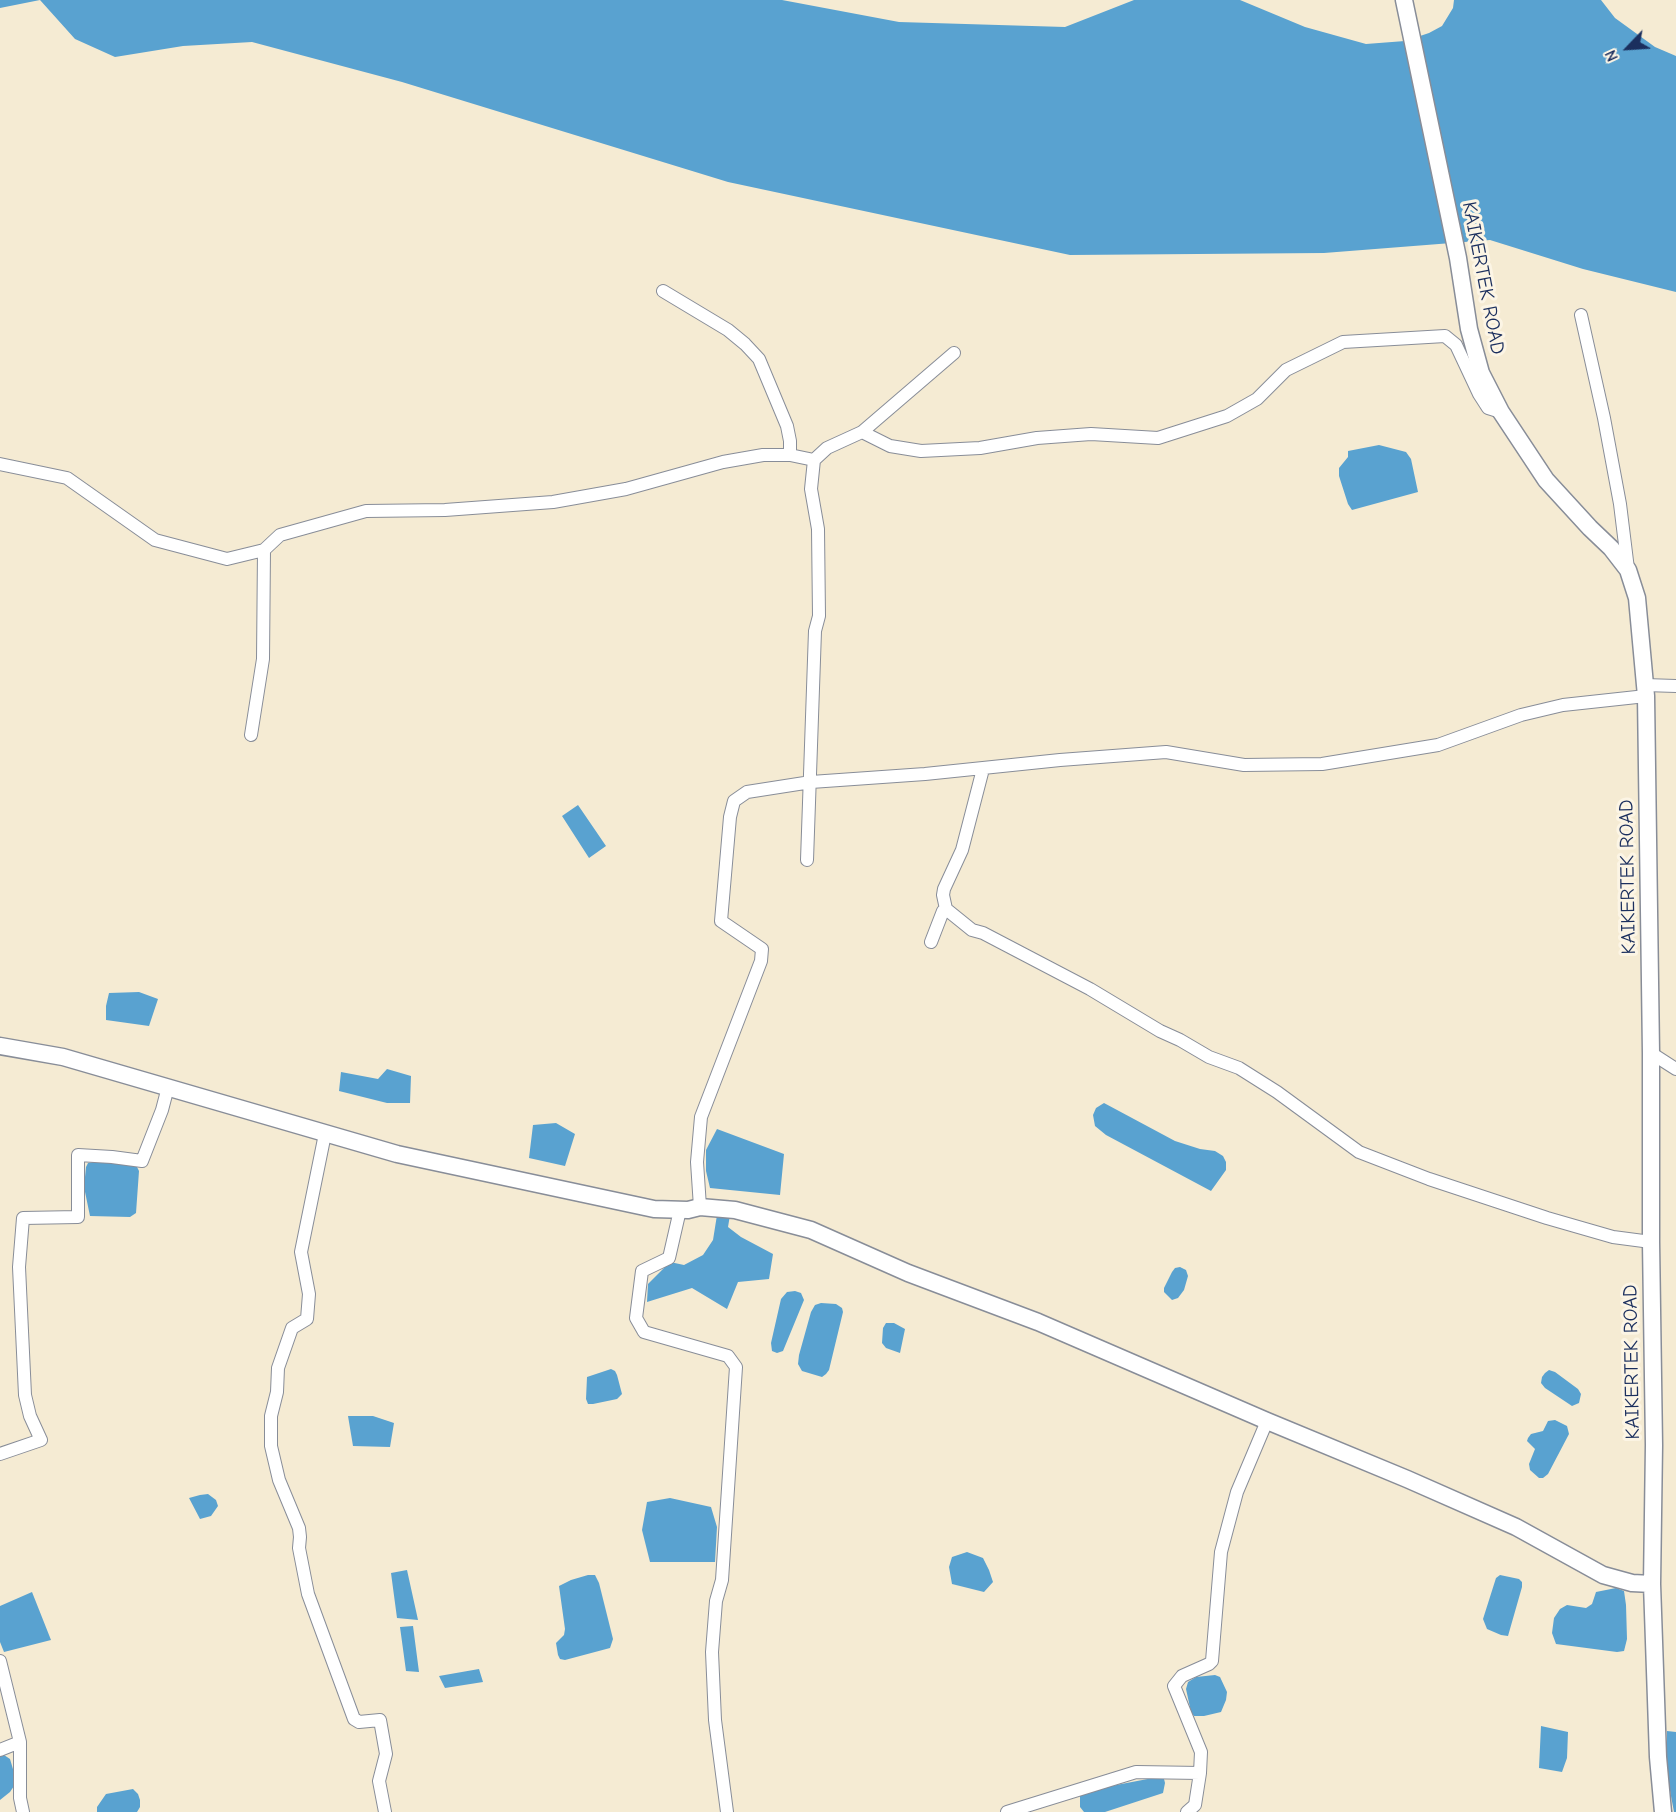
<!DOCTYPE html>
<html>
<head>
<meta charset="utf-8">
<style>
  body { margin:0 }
  #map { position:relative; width:1676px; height:1812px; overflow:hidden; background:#f5ebd3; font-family:"Comic Neue",sans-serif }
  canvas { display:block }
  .north { position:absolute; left:1598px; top:18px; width:60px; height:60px; -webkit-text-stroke:4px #fcf5e5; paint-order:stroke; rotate:245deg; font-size:16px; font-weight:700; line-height:24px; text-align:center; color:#1b2f5e }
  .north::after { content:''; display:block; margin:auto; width:21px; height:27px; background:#1b2f5e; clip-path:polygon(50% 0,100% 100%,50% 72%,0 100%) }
</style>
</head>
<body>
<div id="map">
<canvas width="1676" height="1812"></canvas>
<div class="north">N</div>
</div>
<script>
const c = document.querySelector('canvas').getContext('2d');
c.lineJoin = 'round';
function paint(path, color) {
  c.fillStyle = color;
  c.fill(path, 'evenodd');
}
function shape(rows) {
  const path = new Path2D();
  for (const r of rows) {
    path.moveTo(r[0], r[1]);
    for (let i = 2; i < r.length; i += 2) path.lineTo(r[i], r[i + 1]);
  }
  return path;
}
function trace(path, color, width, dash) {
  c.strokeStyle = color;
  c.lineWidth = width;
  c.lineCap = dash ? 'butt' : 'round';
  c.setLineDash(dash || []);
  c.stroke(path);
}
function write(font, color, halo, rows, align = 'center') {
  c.font = font + ' "Comic Neue",sans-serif';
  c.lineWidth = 6;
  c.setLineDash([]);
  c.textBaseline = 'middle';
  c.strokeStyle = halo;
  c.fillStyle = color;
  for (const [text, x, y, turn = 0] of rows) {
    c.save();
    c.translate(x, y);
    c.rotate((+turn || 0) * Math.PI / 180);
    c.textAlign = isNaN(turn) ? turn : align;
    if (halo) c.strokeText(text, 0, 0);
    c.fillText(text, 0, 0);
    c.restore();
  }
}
paint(shape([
  [0,0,782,0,899,22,1065,27,1134,0,1240,0,1305,27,1366,44,1405,41,1429,33,1442,26,1453,8,1454,0,1601,0,1615,18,1655,47,1676,56,1676,292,1583,269,1490,240,1324,253,1070,255,728,182,402,82,252,42,183,46,115,57,75,39,40,0,0,8],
  [1379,445,1406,452,1411,459,1418,492,1352,510,1348,504,1339,476,1339,468,1348,457,1348,451],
  [578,805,606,846,589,858,562,816],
  [139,992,158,999,149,1026,106,1020,106,1006,109,993],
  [387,1069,411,1076,410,1103,387,1103,339,1091,341,1072,378,1079],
  [1104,1103,1175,1141,1200,1149,1215,1151,1223,1156,1226,1162,1226,1170,1211,1191,1106,1135,1095,1126,1093,1115,1096,1108],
  [556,1123,575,1134,565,1166,529,1158,533,1125],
  [717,1129,784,1154,780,1195,710,1188,706,1171,706,1150],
  [99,1161,126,1164,137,1167,139,1171,136,1213,130,1217,90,1216,84,1187,86,1167,88,1163],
  [717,1215,730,1215,728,1227,741,1237,773,1254,769,1279,738,1282,727,1309,692,1288,647,1302,648,1284,670,1262,684,1265,703,1255,713,1240],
  [1180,1267,1186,1270,1188,1276,1184,1290,1178,1298,1172,1300,1164,1292,1164,1288,1172,1272,1175,1268],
  [795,1291,801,1293,804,1300,783,1351,777,1353,772,1351,771,1343,781,1299,787,1292],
  [821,1303,836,1304,842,1308,843,1312,829,1370,826,1374,822,1377,802,1371,798,1364,799,1355,811,1312,815,1305],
  [886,1323,894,1323,905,1329,900,1353,886,1348,882,1343,883,1328],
  [611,1369,615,1371,617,1375,622,1394,617,1399,593,1404,588,1404,586,1399,587,1377],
  [1549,1370,1555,1372,1578,1389,1581,1394,1579,1403,1572,1406,1545,1388,1541,1383,1542,1377,1545,1373],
  [348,1416,373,1416,394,1423,390,1447,353,1446],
  [1555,1420,1567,1426,1569,1434,1548,1474,1543,1478,1539,1478,1530,1470,1529,1464,1535,1449,1527,1441,1528,1438,1531,1434,1543,1431,1548,1421],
  [208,1494,216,1500,218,1506,211,1516,200,1519,189,1498,200,1495],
  [670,1498,711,1507,717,1527,715,1562,650,1562,642,1530,647,1502],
  [967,1552,983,1558,989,1570,993,1582,984,1592,952,1584,949,1567,952,1557],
  [407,1570,418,1620,397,1618,391,1573],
  [588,1575,595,1575,599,1583,613,1639,610,1648,565,1660,560,1659,558,1655,556,1643,564,1635,565,1629,559,1586,571,1580],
  [1500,1575,1519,1579,1522,1582,1522,1587,1508,1636,1501,1635,1487,1629,1483,1619,1496,1578],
  [1616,1588,1624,1591,1626,1605,1627,1639,1624,1651,1617,1652,1556,1644,1552,1633,1554,1618,1560,1609,1567,1605,1586,1608,1592,1604,1596,1592],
  [32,1592,51,1640,4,1652,0,1642,0,1606],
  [413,1626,419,1672,406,1671,400,1627],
  [479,1669,483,1682,445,1688,439,1676],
  [1215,1675,1220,1677,1227,1692,1226,1700,1221,1712,1204,1716,1194,1716,1191,1712,1186,1689,1188,1682,1196,1677],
  [1541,1726,1568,1732,1567,1758,1562,1772,1539,1768],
  [1667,1731,1676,1732,1676,1812,1674,1812,1667,1775],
  [4,1755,10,1759,15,1776,14,1786,10,1792,0,1800,0,1756],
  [1158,1777,1164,1779,1165,1783,1163,1793,1160,1794,1105,1812,1084,1812,1080,1807,1080,1796,1085,1791],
  [133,1789,138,1794,140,1800,140,1807,137,1812,97,1812,97,1807,106,1794]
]), '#59a2d0');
const minor = shape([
  [663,291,728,330,745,344,759,359,787,426,790,441,790,455],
  [1581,315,1604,418,1620,504,1628,569],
  [862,432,954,353],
  [814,460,827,448,862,432,890,446,921,451,980,448,1037,438,1091,434,1158,438,1227,416,1257,399,1286,370,1343,342,1445,336,1456,345,1479,394,1488,408,1501,412],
  [0,464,67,478,155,540,227,559,264,550],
  [1645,685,1676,686],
  [251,735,263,659,264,550,280,535,366,511,445,510,553,502,626,489,723,462,763,455,790,455,814,460,811,489,818,529,819,616,815,631,807,860],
  [946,909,943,895,944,889,962,850,983,769],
  [931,942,943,911,946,909,972,930,983,933,1090,989,1160,1031,1180,1040,1209,1057,1239,1068,1277,1092,1359,1152,1429,1179,1547,1218,1613,1237,1651,1242],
  [1651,1053,1676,1069],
  [325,1134,301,1252,309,1294,307,1319,292,1328,278,1368,277,1392,271,1416,271,1446,279,1480,299,1528,300,1537,299,1548,308,1594,354,1719,359,1722,380,1720,386,1754,379,1781,385,1812],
  [700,1207,697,1162,701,1117,761,961,762,949,721,921,730,817,734,801,747,792,811,782,925,774,1060,760,1166,752,1244,765,1322,764,1438,745,1521,715,1563,705,1646,696],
  [680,1210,669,1258,642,1271,636,1318,644,1332,728,1356,736,1367,722,1580,716,1601,712,1652,715,1720,727,1812],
  [0,1454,41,1440,30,1416,25,1395,19,1267,23,1218,78,1217,78,1155,112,1157,142,1161,162,1110,168,1087],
  [0,1661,20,1742,20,1798,23,1812],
  [0,1750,20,1742],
  [1007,1812,1136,1772,1200,1773,1201,1752,1174,1686,1182,1676,1209,1664,1212,1661,1221,1552,1237,1492,1267,1421],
  [1187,1812,1195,1805,1200,1773]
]);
const secondary = shape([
  [1404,0,1458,258,1469,329,1481,373,1501,412,1546,480,1590,528,1611,548,1628,570,1637,598,1646,696,1651,1053,1651,1242,1654,1445,1652,1584,1658,1757,1663,1812],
  [0,1046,63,1057,397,1154,654,1209,688,1210,700,1207,735,1210,811,1230,908,1273,1038,1322,1267,1421,1407,1479,1516,1527,1603,1575,1632,1583,1652,1584]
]);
trace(minor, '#888d98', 14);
trace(secondary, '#888d98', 19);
trace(minor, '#fff', 12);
trace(secondary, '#fff', 16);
write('20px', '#1b2f5e', '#fcf5e5', [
  ["KAIKERTEK ROAD",1483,278,79],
  ["KAIKERTEK ROAD",1628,877,-91],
  ["KAIKERTEK ROAD",1632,1362,-91]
]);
</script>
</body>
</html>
